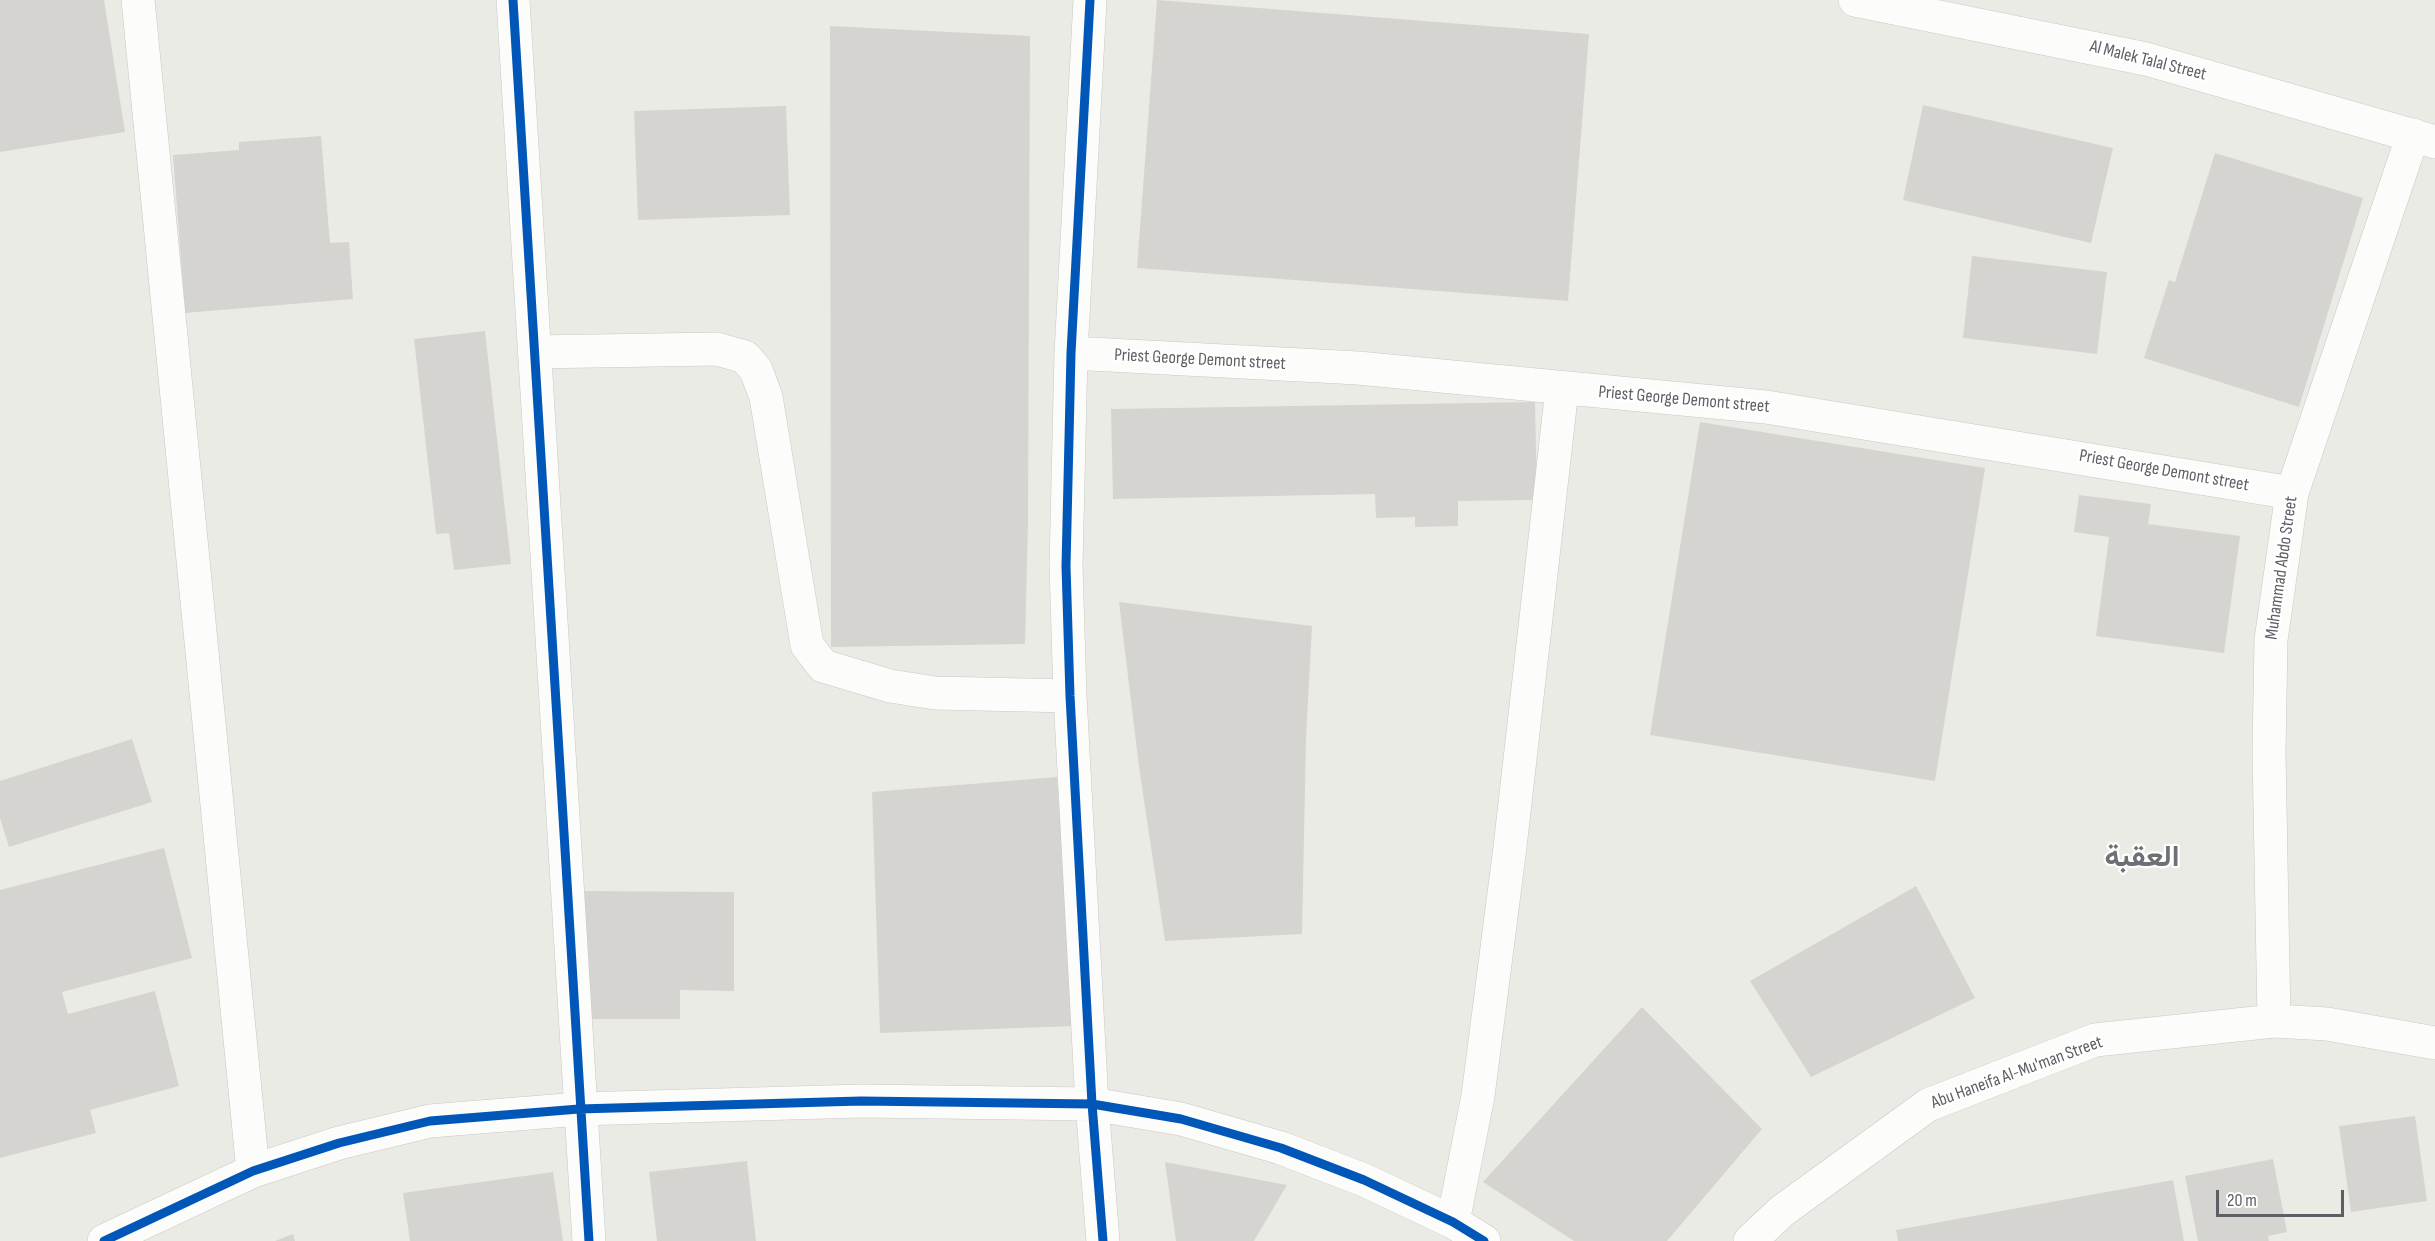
<!DOCTYPE html>
<html>
<head>
<meta charset="utf-8">
<style>
  body { margin:0 }
  #map { position:relative; width:2435px; height:1241px; overflow:hidden; background:#ebebe6; font-family:"Sofia Sans Condensed",sans-serif }
  canvas { display:block }
  .scale { position:absolute; left:2216px; top:1190px; width:128px; height:27px; box-sizing:border-box; border:3px solid #5c5f63; border-top:0; padding-left:8px; font-size:18px; line-height:21px; white-space:nowrap; color:#5c5f63; -webkit-text-stroke:4px #fff; paint-order:stroke }
</style>
</head>
<body>
<div id="map">
<canvas width="2435" height="1241"></canvas>
<div class="scale">20 m</div>
</div>
<script>
const c = document.querySelector('canvas').getContext('2d');
c.lineJoin = 'round';
function paint(path, color) {
  c.fillStyle = color;
  c.fill(path, 'evenodd');
}
function shape(rows) {
  const path = new Path2D();
  for (const r of rows) {
    path.moveTo(r[0], r[1]);
    for (let i = 2; i < r.length; i += 2) path.lineTo(r[i], r[i + 1]);
  }
  return path;
}
function trace(path, color, width, dash) {
  c.strokeStyle = color;
  c.lineWidth = width;
  c.lineCap = dash ? 'butt' : 'round';
  c.setLineDash(dash || []);
  c.stroke(path);
}
function write(font, color, halo, rows, align = 'center') {
  c.font = font + ' "Sofia Sans Condensed",Vazirmatn,sans-serif';
  c.lineWidth = 4.5;
  c.setLineDash([]);
  c.textBaseline = 'middle';
  c.strokeStyle = halo;
  c.fillStyle = color;
  for (const [text, x, y, turn = 0] of rows) {
    c.save();
    c.translate(x, y);
    c.rotate((+turn || 0) * Math.PI / 180);
    c.textAlign = isNaN(turn) ? turn : align;
    if (halo) c.strokeText(text, 0, 0);
    c.fillText(text, 0, 0);
    c.restore();
  }
}
paint(shape([
  [0,0,104,0,125,132,0,152],
  [1157,0,1589,34,1568,301,1137,268],
  [830,26,1030,36,1028,520,1025,644,831,647],
  [1923,105,2113,148,2091,243,1903,200],
  [786,106,790,215,638,220,634,111],
  [321,136,330,243,349,242,353,299,185,313,173,155,239,150,239,142],
  [2215,153,2363,198,2299,407,2144,358,2169,280,2175,282],
  [1972,256,2107,272,2097,354,1963,338],
  [485,331,511,564,454,570,449,533,436,534,414,339],
  [1535,402,1537,500,1458,501,1458,526,1415,527,1415,517,1376,518,1375,494,1113,499,1111,409],
  [1700,422,1985,468,1935,781,1650,735],
  [2079,495,2151,504,2148,524,2240,536,2224,653,2096,636,2109,537,2074,532],
  [1119,602,1312,626,1306,739,1302,934,1165,941,1139,767],
  [132,739,152,802,9,847,0,818,0,781],
  [1057,777,1075,1026,880,1033,872,792],
  [164,848,192,958,62,992,68,1014,155,991,179,1086,90,1110,96,1133,0,1158,0,890],
  [1916,886,1975,998,1811,1077,1750,981],
  [579,891,734,892,734,991,680,990,680,1019,579,1019],
  [1642,1007,1762,1129,1667,1241,1574,1241,1483,1182],
  [2415,1116,2427,1201,2351,1212,2339,1126],
  [2273,1159,2287,1232,2268,1236,2269,1241,2198,1241,2185,1176],
  [747,1161,756,1241,657,1241,649,1172],
  [1165,1162,1287,1185,1254,1241,1176,1241],
  [553,1172,563,1241,410,1241,403,1193],
  [2173,1180,2184,1241,1898,1241,1896,1230],
  [293,1234,295,1241,275,1241]
]), '#d5d4d1');
const street = shape([
  [138,0,253,1171],
  [513,0,589,1241],
  [1090,0,1071,353,1066,566,1070,696,1092,1104,1103,1241],
  [534,352,717,349,745,357,756,370,766,397,807,645,823,666,890,686,935,693,1070,696],
  [1071,353,1358,368,1766,407,2292,493],
  [2274,1021,2269,752,2271,640,2292,493,2413,135],
  [1453,1222,1478,1096,1510,847,1562,389],
  [104,1241,253,1171,339,1143,430,1121,579,1109,861,1101,1092,1104,1181,1119,1281,1148,1364,1180,1453,1222,1484,1241],
  [1750,1241,1782,1211,1928,1105,2095,1040,2274,1021,2327,1024,2435,1043]
]);
const secondary = shape([
  [1855,0,2146,59,2435,142]
]);
trace(street, '#c7c7c7', 34);
trace(secondary, '#c8c8c8', 34);
trace(street, '#fcfcfb', 33);
trace(secondary, '#fcfcfb', 33);
trace(shape([
  [513,0,589,1241],
  [1090,0,1071,353,1066,566,1070,696,1092,1104,1103,1241],
  [104,1241,253,1171,339,1143,430,1121,579,1109,861,1101,1092,1104,1181,1119,1281,1148,1364,1180,1453,1222,1484,1241]
]), '#0057b8', 9);
write('18px', '#5c5f63', '#fff', [
  ["Al Malek Talal Street",2148,61,14],
  ["Priest George Demont street",1200,360,3],
  ["Priest George Demont street",1684,400,5],
  ["Priest George Demont street",2164,471,10],
  ["Muhammad Abdo Street",2282,568,-82],
  ["Abu Haneifa Al-Mu'man Street",2017,1073,-20]
]);
write('bold 30px', '#6d7075', '#fff', [
  ["العقبة",2142,858]
]);
</script>
</body>
</html>
